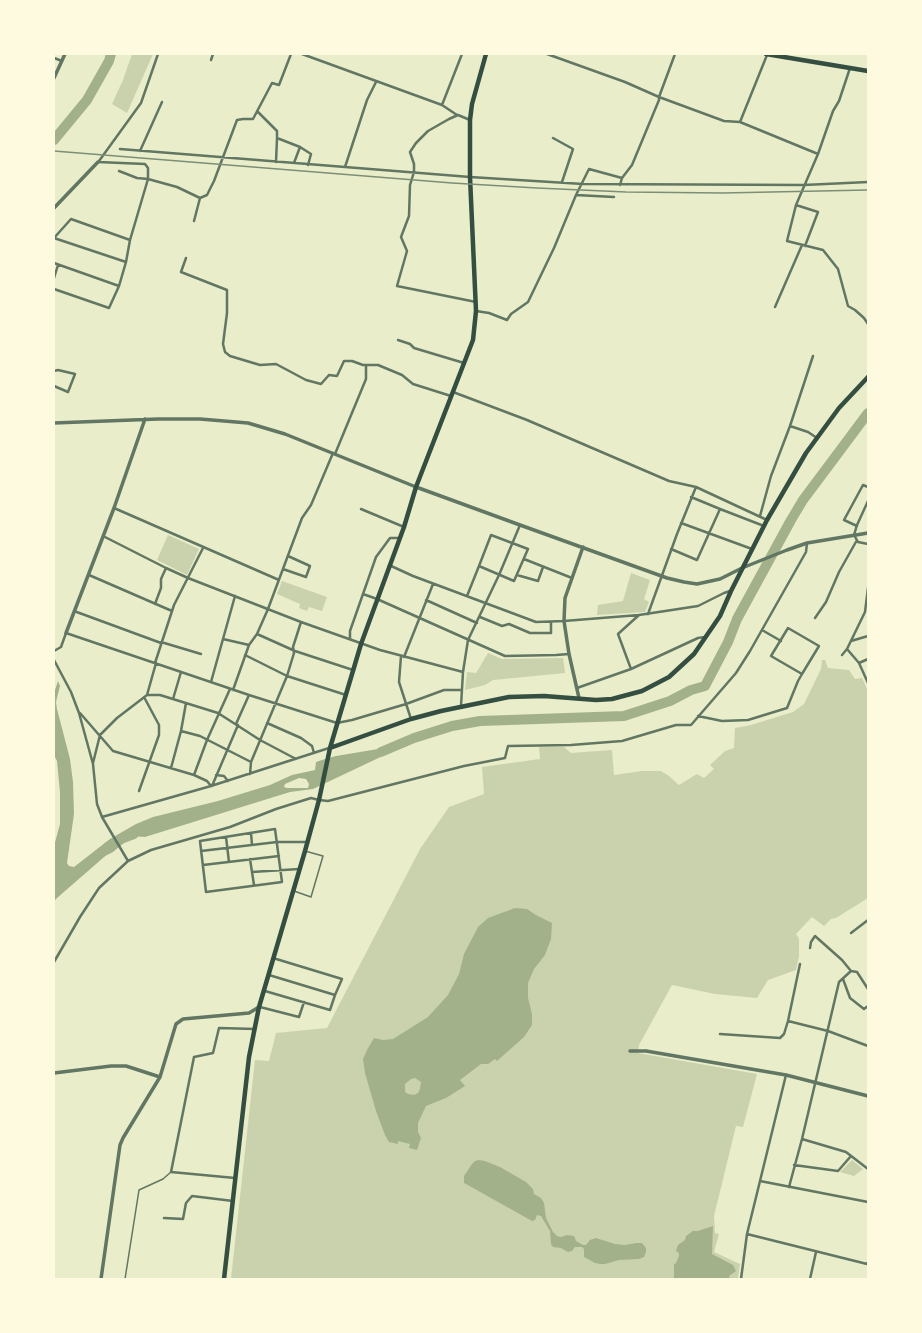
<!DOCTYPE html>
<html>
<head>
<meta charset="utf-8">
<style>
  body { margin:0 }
  #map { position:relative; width:922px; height:1333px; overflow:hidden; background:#e9edc9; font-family:Overpass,sans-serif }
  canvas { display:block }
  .frame { position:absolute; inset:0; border:55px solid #fefae0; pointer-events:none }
</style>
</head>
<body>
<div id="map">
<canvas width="922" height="1333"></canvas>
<div class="frame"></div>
</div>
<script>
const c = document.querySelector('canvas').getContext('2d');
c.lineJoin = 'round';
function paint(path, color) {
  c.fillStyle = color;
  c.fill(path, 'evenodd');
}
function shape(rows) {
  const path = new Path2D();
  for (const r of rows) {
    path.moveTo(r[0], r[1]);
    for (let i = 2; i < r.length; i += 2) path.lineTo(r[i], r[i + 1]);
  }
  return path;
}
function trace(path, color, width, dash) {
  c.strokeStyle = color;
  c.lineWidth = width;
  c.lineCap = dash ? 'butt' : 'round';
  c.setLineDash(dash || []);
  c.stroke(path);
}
paint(shape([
  [132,54,153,54,127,113,112,104,123,80],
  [168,535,199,549,187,575,157,560],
  [631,573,650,580,644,599,649,602,645,612,597,615,598,605,623,601],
  [282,581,327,597,322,611,309,607,307,611,299,608,300,604,277,594],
  [488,653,502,659,563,658,565,673,493,680,485,685,465,690,467,672,476,673],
  [822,660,825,660,828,668,849,670,855,679,862,678,868,691,868,898,836,918,831,919,824,926,812,917,796,934,799,939,799,956,796,970,768,980,757,998,715,994,672,985,639,1045,638,1053,757,1074,743,1127,736,1126,714,1216,715,1233,719,1234,714,1252,740,1264,738,1279,231,1279,255,1060,269,1061,276,1033,327,1028,420,849,449,807,484,794,482,767,540,759,539,747,564,747,571,753,612,750,614,775,642,771,661,771,669,776,679,785,697,774,704,778,714,769,710,765,725,751,734,748,735,728,751,725,793,712,804,704,821,669],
  [852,1160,863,1169,854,1176,840,1172]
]), '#cad2ad');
paint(shape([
  [58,681,60,686,56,702,57,709,70,759,73,782,74,814,67,863,69,866,74,867,110,839,136,824,153,817,218,801,270,785,292,775,315,770,316,762,322,760,336,756,408,744,313,789,290,792,145,837,132,836,113,852,79,869,67,882,54,902,54,846,60,824,60,792,57,761,54,755,54,693],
  [299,778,306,779,309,784,308,788,287,788,284,787,285,784],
  [515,908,527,909,536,915,552,923,551,939,545,955,534,969,528,983,528,998,532,1014,532,1025,524,1037,497,1061,495,1059,488,1064,481,1064,460,1080,465,1086,446,1098,426,1106,418,1123,418,1132,421,1138,417,1150,409,1148,410,1144,398,1141,398,1144,389,1142,385,1135,376,1111,365,1073,363,1059,367,1050,374,1038,383,1040,393,1039,428,1017,448,995,459,974,464,954,478,927,488,918],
  [415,1078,421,1082,420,1089,418,1093,414,1095,408,1094,405,1092,405,1084,411,1079],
  [479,1160,485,1161,500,1167,526,1182,533,1189,534,1194,541,1198,544,1203,546,1218,553,1232,557,1236,561,1237,567,1235,574,1236,576,1241,583,1245,586,1245,590,1240,596,1238,615,1244,625,1245,636,1243,642,1243,646,1248,646,1252,644,1257,639,1259,619,1260,605,1264,600,1264,595,1263,584,1257,584,1249,582,1247,575,1247,572,1251,568,1252,561,1248,553,1247,551,1244,550,1231,541,1216,537,1215,535,1220,532,1221,466,1184,464,1183,464,1176,472,1164,475,1161],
  [713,1226,712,1254,733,1265,736,1271,729,1276,730,1279,674,1279,674,1264,676,1263,679,1256,679,1253,676,1251,678,1245,685,1240,686,1236,693,1231,698,1231]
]), '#a3b18a');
trace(shape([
  [54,140,87,100,109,61,111,54],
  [381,752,414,738,452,726,480,721,624,716,670,701,691,690,705,686,728,642,737,619,791,520,803,500,868,413],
  [54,894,108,847,123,838,134,834]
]), '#a3b18a', 10);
trace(shape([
  [294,891,311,897,323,856,305,851],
  [125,1279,139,1190,163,1179,171,1172]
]), '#617663', 1.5);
trace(shape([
  [302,54,442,105,457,115],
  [547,54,625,82,659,97,724,121,740,122,818,154,833,111,839,101,850,68],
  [54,58,62,61],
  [211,60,213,54],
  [442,105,462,54],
  [258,112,277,131,277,138,300,147,311,154,308,165],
  [470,120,458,115,449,119,428,131,416,143,410,152,414,164,414,172,410,185,409,216,401,237,407,251,397,286,476,302],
  [740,122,767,55],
  [553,138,573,149,562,182],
  [120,149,470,177,583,184,804,185,868,182],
  [140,151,162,102],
  [818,154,796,205,787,241,823,250,838,269,848,306,855,310,864,318,868,324],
  [99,161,141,103,158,54],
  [276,162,277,138],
  [294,163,300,147],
  [345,167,367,100,376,82],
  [119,171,137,178,148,179,177,187,200,198],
  [620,185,622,178,632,165,659,100,659,97,675,54],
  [576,195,589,169,622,178],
  [200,198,207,195,214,181,237,120,243,119,253,119,272,83,279,85,291,54],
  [796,205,818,212,805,246],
  [194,221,200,198],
  [54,238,71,219,130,240],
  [54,238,126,262],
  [186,258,181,272,227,290,227,313,223,344,225,352,230,356,260,365,276,364,306,380,321,384,329,375,337,376,344,361,352,361,363,365,378,365,402,375,413,384,451,396],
  [54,263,119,286],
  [54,278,58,265],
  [54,289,109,308,119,286,126,262,130,240,148,179,148,168,145,164,98,162],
  [775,307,802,245],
  [476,311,489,313,507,320,511,314,528,302,554,248,576,195,614,197],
  [398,340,410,344,414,348,464,363],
  [54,371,58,370,75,374,68,392,54,386],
  [453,392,527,420,669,481,696,487,767,520],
  [790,426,808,432,817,438],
  [335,454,366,379,366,365],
  [691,497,720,509,764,526],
  [868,501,857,525,854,535,858,542,868,544],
  [114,508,279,580],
  [361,509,404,527],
  [760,516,771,476,790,426,813,356],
  [681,523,752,549],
  [857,526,844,520,863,485,868,487],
  [103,536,166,568,188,578,301,622,380,650,463,672],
  [671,549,697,560,720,509],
  [524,559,572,578],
  [389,565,413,576,536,622,564,621,639,615],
  [283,569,306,577,310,566,288,556],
  [89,575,172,611],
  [517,575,538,581,543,567],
  [868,588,865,612,847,649,859,663,868,683],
  [363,594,377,599,505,656,556,655,569,654],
  [235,596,223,639,249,645],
  [467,596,479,566,491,535,528,549,514,581,479,566],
  [426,600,477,623],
  [155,604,161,588,161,579,166,568],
  [74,611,161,643,161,642,201,654],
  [648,614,677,534,696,487],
  [480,617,502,626,509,624,530,633,551,633,551,622],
  [815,618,826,602,839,572,857,540],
  [762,630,781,641],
  [257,634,295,651,353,670],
  [350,639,350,631,376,557,390,538,399,538],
  [851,641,868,636],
  [54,651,61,647,66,633,249,695,337,723,352,720,406,704,444,690,462,690],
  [245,655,287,676,346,695],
  [842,655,847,649],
  [401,656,399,682,411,719],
  [404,657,433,584],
  [54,660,71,692,79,713,93,764,97,804,102,817,128,861],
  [155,663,174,605,203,548],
  [859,663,868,659],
  [631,669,618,634,639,615,698,606,724,593,730,591],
  [211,682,223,639],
  [577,688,631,669,698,638,705,637],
  [233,690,249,645,257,634,268,609,302,518,311,505,333,453],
  [147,695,160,695,218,713,260,740,296,759],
  [147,695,156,663],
  [173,699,181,672],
  [461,706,463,672,468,640,499,575,520,525],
  [80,713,113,751,194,775,207,781,211,786],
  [698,716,722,721,748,720,787,708,798,681,802,674,819,646,788,628,771,656,802,674],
  [267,723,301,738,312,746,314,753],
  [236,724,249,695],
  [181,731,186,703],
  [93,763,100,735,117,718,147,695],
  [171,768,181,731,200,736,251,762],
  [250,774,251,762,287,676,294,653,293,647,301,622],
  [194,775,207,740,230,689],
  [216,775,224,776,228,781],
  [212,786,238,725],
  [139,791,159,735,159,725,144,697],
  [102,817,211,786,329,748],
  [275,829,282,882,206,892,200,841,275,829],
  [251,833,252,845],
  [226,837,229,862],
  [201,851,277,842,308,842],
  [250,859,254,885],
  [203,865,279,856],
  [252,872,299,869],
  [851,933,868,920],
  [810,948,811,942,815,936,842,960,851,971],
  [54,962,80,917,99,888,128,861,151,850,230,827,276,809,311,798,319,800,328,801,464,766,505,758,508,746,571,745,622,741,676,725,691,725,736,673,750,651,806,552,807,543],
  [269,975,335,995],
  [843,979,850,998,864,1009,868,1006],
  [265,991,330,1010,335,995,342,979,273,958],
  [260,1007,299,1017,304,1002],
  [788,1021,828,1031,868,1046],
  [720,1034,780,1038,784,1034,788,1021,800,964],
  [802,1139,846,1152,868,1169],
  [794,1165,838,1171,851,1156],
  [235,1178,171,1172,194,1057,213,1053,219,1028,255,1029],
  [760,1181,868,1202],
  [789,1187,802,1139,839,982,851,971,857,972,868,989],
  [164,1218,183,1219,186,1203,192,1196,233,1201],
  [747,1234,867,1264,868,1262],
  [741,1279,747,1234,786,1075],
  [810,1279,816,1252]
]), '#617663', 2.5);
trace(shape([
  [54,78,65,54],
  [54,208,98,162],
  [54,423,158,419,200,419,248,423,285,434,416,487,520,525,667,578,684,582,697,584,720,579,742,568,787,550,807,543,868,533],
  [66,633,114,508,145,419],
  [579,698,569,654,564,621,565,598,583,547],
  [630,1051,646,1051,786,1075,868,1096],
  [54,1073,111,1066,126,1066,160,1077],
  [101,1279,120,1145,123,1138,160,1077,176,1024,183,1019,249,1013,259,1007]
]), '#617663', 3.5);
trace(shape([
  [766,54,868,71],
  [330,748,411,719,441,711,509,697,544,696,596,700,612,699,642,691,669,677,694,654,720,616,731,591,767,520,806,453,839,408,868,377],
  [224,1279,249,1057,259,1007,305,851,319,800,330,748,361,644,404,527,416,487,473,340,476,311,470,177,470,120,472,104,486,54]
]), '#344e41', 4.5);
trace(shape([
  [54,151,452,183,537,188,626,192,723,193,868,190]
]), '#7c8e77', 1.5);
</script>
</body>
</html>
